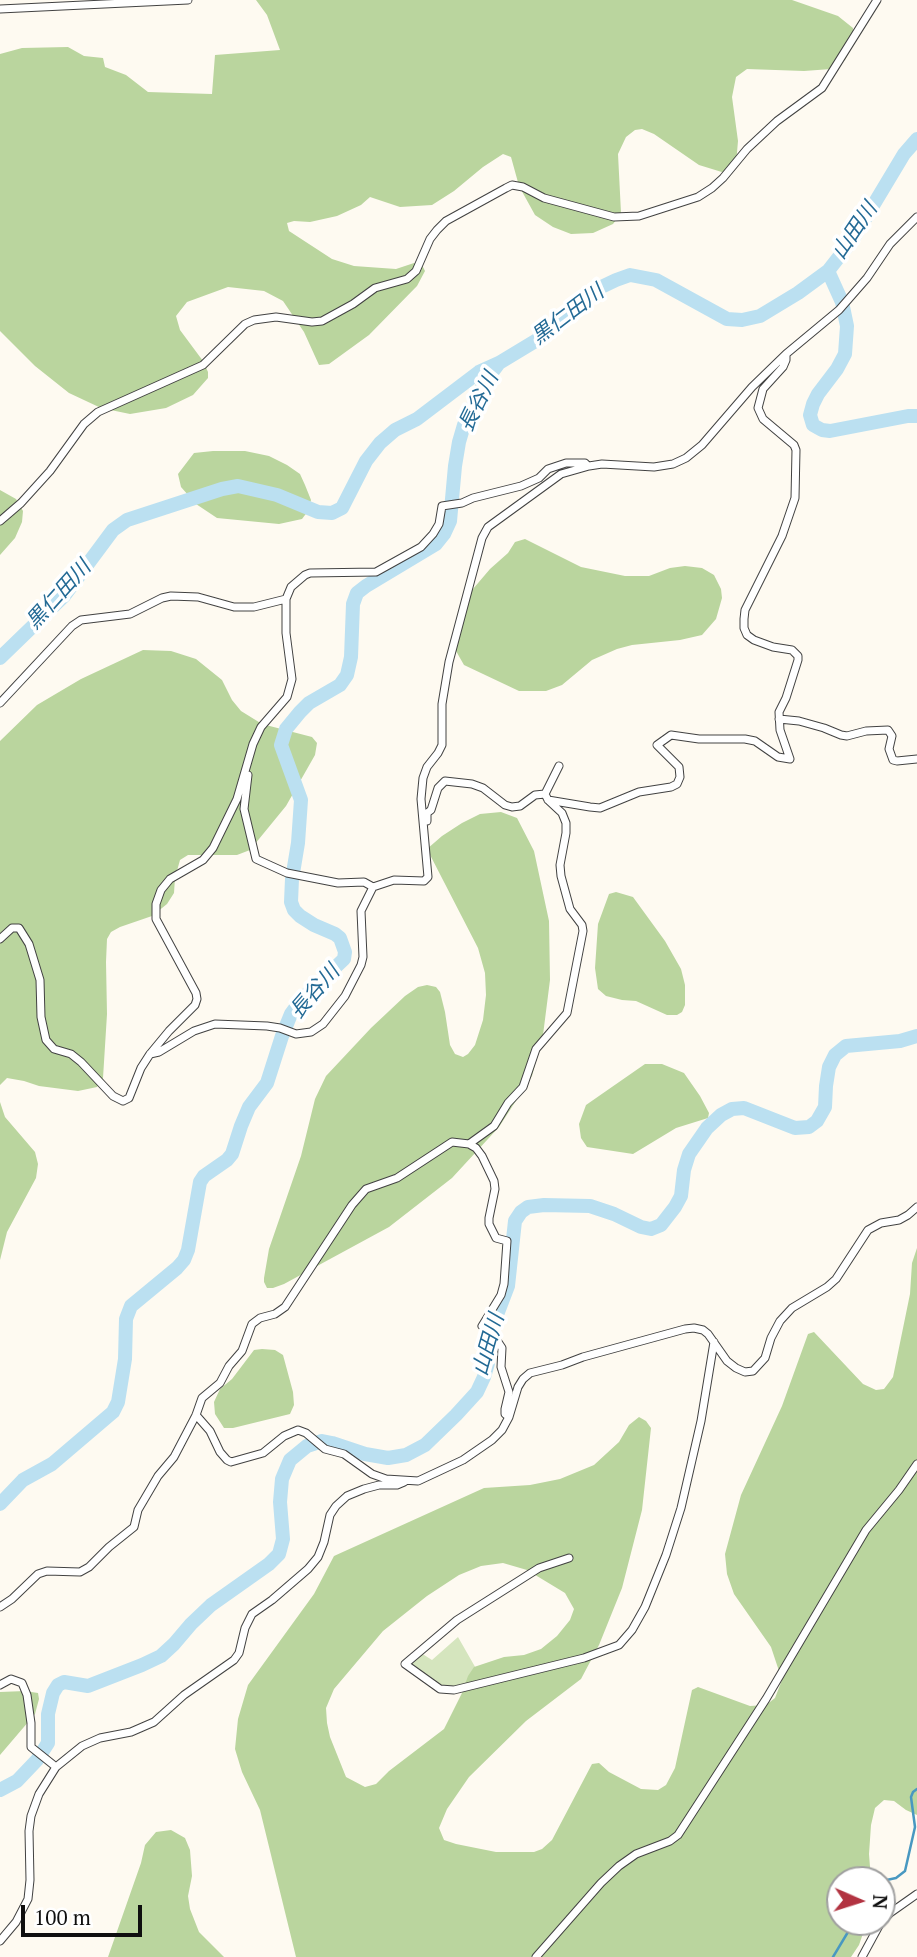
<!DOCTYPE html>
<html>
<head>
<meta charset="utf-8">
<style>
  body { margin:0 }
  #map { position:relative; width:917px; height:1957px; overflow:hidden; background:#fefaf1; font-family:"PT Serif",serif }
  canvas { display:block }
  .north { position:absolute; left:826px; top:1866px; width:70px; height:70px; box-sizing:border-box; background:#fff; border:2px solid #9f9f9f; border-radius:50%; rotate:93deg; font-size:19px; font-weight:700; line-height:28px; text-align:center; color:#0f0f0f }
  .north::after { content:''; display:block; margin:auto; width:24px; height:32px; background:#b23341; clip-path:polygon(50% 0,100% 100%,50% 72%,0 100%) }
  .scale { position:absolute; left:21px; top:1905px; width:121px; height:32px; box-sizing:border-box; border:4px solid #0f0f0f; border-top:0; padding-left:9px; font-size:21px; line-height:24px; white-space:nowrap; color:#0f0f0f; -webkit-text-stroke:5px #fff; paint-order:stroke }
</style>
</head>
<body>
<div id="map">
<canvas width="917" height="1957"></canvas>
<div class="north">N</div>
<div class="scale">100 m</div>
</div>
<script>
const c = document.querySelector('canvas').getContext('2d');
c.lineJoin = 'round';
function paint(path, color) {
  c.fillStyle = color;
  c.fill(path, 'evenodd');
}
function shape(rows) {
  const path = new Path2D();
  for (const r of rows) {
    path.moveTo(r[0], r[1]);
    for (let i = 2; i < r.length; i += 2) path.lineTo(r[i], r[i + 1]);
  }
  return path;
}
function trace(path, color, width, dash) {
  c.strokeStyle = color;
  c.lineWidth = width;
  c.lineCap = dash ? 'butt' : 'round';
  c.setLineDash(dash || []);
  c.stroke(path);
}
function write(font, color, halo, rows, align = 'center') {
  c.font = font + ' "PT Serif","Noto Sans JP",serif';
  c.lineWidth = 7;
  c.setLineDash([]);
  c.textBaseline = 'middle';
  c.strokeStyle = halo;
  c.fillStyle = color;
  for (const [text, x, y, turn = 0] of rows) {
    c.save();
    c.translate(x, y);
    c.rotate((+turn || 0) * Math.PI / 180);
    c.textAlign = isNaN(turn) ? turn : align;
    if (halo) c.strokeText(text, 0, 0);
    c.fillText(text, 0, 0);
    c.restore();
  }
}
paint(shape([
  [458,1637,482,1679,454,1688,441,1687,411,1664,421,1653,432,1660]
]), '#d5e5be');
paint(shape([
  [256,0,792,0,838,16,853,28,853,44,845,60,831,69,804,71,747,69,736,77,732,97,738,141,736,164,725,173,699,165,654,134,642,129,635,130,626,137,618,154,621,213,613,224,593,233,571,234,553,227,535,215,519,186,511,157,503,154,483,167,454,191,432,205,400,207,370,197,361,205,337,216,310,222,294,221,287,223,289,231,332,259,354,266,396,269,414,263,422,265,425,271,417,286,369,335,329,364,319,365,304,332,283,301,264,291,228,287,187,302,176,316,180,330,203,361,208,372,208,378,193,395,166,408,130,414,101,408,69,393,35,366,0,331,0,54,22,48,68,47,84,56,103,58,105,67,126,75,148,92,212,94,215,55,280,50,267,15],
  [213,451,245,451,269,456,287,465,300,474,305,485,311,500,308,511,302,519,279,524,217,518,196,504,181,487,178,474,194,453],
  [0,490,16,499,23,511,22,522,15,538,0,555],
  [525,539,581,567,625,576,649,576,670,568,685,566,702,568,714,575,721,589,722,598,716,619,702,635,680,640,632,645,617,649,592,660,562,685,546,691,519,691,464,665,456,651,456,624,467,596,490,569,508,553,515,542],
  [143,650,171,651,196,659,222,680,232,700,241,711,262,724,312,737,317,743,315,755,286,806,250,850,237,855,188,855,180,860,175,878,174,893,167,904,152,916,120,927,111,932,107,939,106,962,107,1014,103,1078,97,1087,78,1091,39,1086,24,1081,7,1078,0,1085,0,741,37,705,81,679],
  [501,812,517,818,534,851,549,921,550,980,543,1035,532,1076,499,1127,452,1178,389,1227,284,1284,273,1288,267,1288,264,1282,264,1278,269,1249,301,1156,315,1099,326,1076,371,1028,405,996,418,987,427,985,436,987,440,992,445,1012,450,1045,455,1054,463,1057,468,1054,475,1045,483,1020,486,995,485,973,478,948,427,849,442,836,462,823,480,814],
  [616,892,633,897,665,941,681,969,685,985,685,1005,682,1012,677,1015,667,1015,636,1001,622,1000,606,996,598,989,595,968,598,924,609,894],
  [645,1064,662,1064,684,1073,700,1096,709,1113,708,1118,676,1128,633,1154,587,1147,581,1138,579,1124,586,1105],
  [0,1102,5,1117,35,1152,38,1164,36,1178,7,1232,0,1260],
  [917,1248,917,1815,906,1810,894,1801,884,1800,875,1808,871,1825,869,1854,871,1880,840,1880,840,1922,867,1922,859,1945,851,1957,296,1957,260,1810,242,1772,235,1749,238,1719,248,1685,314,1594,334,1556,484,1488,530,1485,560,1479,594,1465,619,1442,629,1425,639,1417,646,1421,651,1428,642,1510,622,1588,599,1645,581,1679,526,1721,469,1777,447,1809,439,1828,444,1840,456,1844,496,1852,534,1852,542,1849,552,1840,592,1764,599,1763,609,1772,641,1789,658,1790,666,1785,675,1768,692,1690,698,1687,750,1706,766,1705,775,1698,782,1680,771,1647,734,1594,727,1574,725,1554,741,1495,782,1406,808,1334,814,1332,863,1384,876,1390,884,1389,893,1377,910,1294,912,1263],
  [503,1563,527,1570,565,1593,574,1609,570,1620,557,1636,541,1649,524,1655,504,1657,474,1667,468,1676,462,1693,444,1729,389,1771,376,1784,365,1787,346,1777,330,1737,327,1723,326,1708,334,1689,383,1631,427,1596,459,1575,481,1566],
  [262,1349,275,1350,283,1355,293,1392,294,1405,290,1414,233,1428,224,1428,215,1414,214,1402,220,1389,232,1379,254,1350],
  [25,1691,38,1693,39,1699,35,1714,0,1755,0,1692],
  [171,1830,185,1838,190,1850,192,1876,188,1896,190,1909,199,1932,224,1957,108,1957,141,1863,145,1845,156,1832]
]), '#bad59e');
trace(shape([
  [882,1881,896,1878,905,1871,915,1827,911,1797,913,1792,917,1789],
  [833,1957,854,1922]
]), '#4898c1', 2.5);
trace(shape([
  [828,271,842,302,847,326,845,354,837,369,818,394,813,404,810,415,813,425,822,430,830,431,908,416,917,416],
  [0,658,64,596,113,530,127,520,222,489,238,486,277,495,318,512,332,513,342,508,366,461,380,443,395,430,417,419,479,372,499,363,542,337,595,290,616,280,630,275,656,280,727,319,742,320,760,316,798,293,828,271,853,239,904,154,917,139],
  [0,1504,23,1480,52,1464,113,1412,118,1402,125,1359,126,1319,131,1306,177,1268,184,1260,188,1250,200,1182,204,1176,227,1160,232,1154,241,1126,249,1107,267,1083,282,1036,291,1014,302,999,344,959,345,952,340,938,335,934,314,925,300,916,294,910,291,902,292,879,298,843,301,800,281,745,286,729,300,712,309,703,340,685,347,675,351,657,353,604,357,593,366,586,436,544,444,534,450,521,455,466,459,442,464,425,484,383,499,363],
  [0,1790,17,1781,37,1760,48,1743,48,1714,53,1693,58,1685,64,1682,88,1686,142,1665,161,1656,174,1644,191,1624,211,1605,269,1564,279,1554,283,1539,280,1502,282,1479,290,1460,307,1446,322,1441,332,1443,365,1454,388,1458,406,1455,425,1445,456,1415,477,1392,484,1377,488,1363,490,1333,508,1286,515,1221,521,1212,528,1207,544,1205,590,1206,614,1214,641,1227,651,1229,661,1225,675,1207,681,1196,684,1170,689,1154,707,1128,721,1115,732,1109,744,1108,795,1128,809,1127,817,1121,825,1107,826,1086,829,1067,835,1055,846,1046,900,1041,917,1036]
]), '#bbe0f1', 14);
const minor = shape([
  [0,9,188,0],
  [0,521,21,503,50,471,84,424,98,412,203,365,245,324,254,320,276,317,312,322,322,321,353,304,375,288,407,279,416,271,430,239,437,230,446,221,506,188,512,185,523,187,544,198,614,217,639,216,698,197,712,188,723,178,747,149,777,121,822,88,877,0],
  [0,703,72,626,81,620,130,614,162,598,171,596,198,597,234,607,254,607,286,599],
  [779,719,799,721,824,728,841,735,847,736,866,731,888,730,892,736,889,749,893,760,897,761,917,759],
  [248,775,244,809,256,859,287,873,338,883,364,882,373,887],
  [548,800,590,807,600,808,639,792,671,787,677,784,680,777,679,767,657,745,671,735,699,739,745,739,755,741,778,757,790,759,780,730,779,712,786,698,798,660,798,656,792,650,773,647,754,640,747,635,744,628,744,619,745,610,782,536,795,498,796,450,794,445,763,419,758,408,763,389,783,367,786,360,786,355],
  [427,821,427,813,431,810,438,788,445,781,472,784,483,788,505,805,512,807,520,806,535,795,545,794],
  [0,939,12,928,19,928,29,944,40,980,41,1017,46,1040,54,1049,71,1054,81,1062,113,1096,123,1101,129,1098,141,1068,150,1054,169,1031,195,1005,197,999,196,993,156,919,156,904,161,890,170,879,203,860,213,848,237,799,253,744,261,727,287,697,292,679,286,633,286,599,291,587,305,575,310,573,376,572,421,547,433,534,439,524,442,506,462,503,473,498,521,486,539,478,548,469,566,463,585,463,588,466],
  [150,1054,159,1052,194,1031,215,1024,267,1026,280,1028,296,1034,311,1032,323,1024,345,996,361,965,363,957,361,911,373,887,394,880,424,881,428,877,421,799,423,778,427,767,438,753,442,745,442,704,449,662,482,538,488,527,561,474,589,466,602,464,654,467,673,464,686,458,702,445,752,387,786,354,839,310,867,278,890,244,917,217],
  [469,1144,494,1126,508,1103,523,1087,536,1049,567,1013,583,931,582,925,570,909,561,876,560,865,566,833,566,823,562,813,548,800,545,794,559,766],
  [196,1415,210,1431,220,1452,227,1460,231,1462,263,1453,284,1436,298,1430,306,1433,325,1449,344,1454,372,1474,386,1479,418,1481,463,1460,492,1440,502,1430,509,1417,518,1387,523,1379,530,1373,562,1365,583,1357,685,1329,694,1328,703,1330,708,1334,727,1361,736,1368,745,1372,753,1371,765,1358,771,1338,780,1321,792,1308,827,1287,836,1279,868,1230,881,1223,899,1220,908,1215,917,1207],
  [569,1558,539,1568,457,1620,405,1664,440,1689,454,1690,584,1658,619,1645,632,1630,645,1607,666,1555,681,1508,701,1421,714,1342],
  [0,1607,12,1599,38,1574,47,1571,80,1572,89,1567,109,1547,134,1527,138,1510,158,1476,174,1457,196,1415,202,1398,220,1383,229,1366,242,1351,252,1324,260,1318,275,1314,285,1307,352,1205,366,1189,397,1178,452,1142,469,1144,476,1148,482,1156,494,1181,495,1189,489,1218,489,1224,496,1238,507,1241,504,1284,501,1295,482,1326,492,1333,502,1348,501,1367,509,1392,505,1409,505,1414,509,1417],
  [0,1685,11,1679,22,1683,27,1695,31,1723,31,1747,56,1767],
  [882,1921,890,1913,917,1894],
  [0,1941,16,1922,28,1899,30,1880,29,1831,31,1816,39,1794,56,1767,82,1746,100,1738,131,1732,154,1722,184,1695,234,1660,239,1653,245,1628,252,1614,272,1600,308,1569,318,1557,324,1542,330,1515,336,1506,347,1496,364,1489,379,1485,397,1485,404,1482],
  [536,1957,601,1883,619,1866,636,1854,670,1841,678,1835,766,1699,866,1530,899,1490,917,1464],
  [862,1957,881,1922]
]);
trace(minor, '#424242', 9);
trace(minor, '#fff', 7);
write('italic 21px', '#236a95', '#fff', [
  ["山田川",855,231,-56],
  ["黒仁田川",568,315,-37],
  ["長谷川",479,402,-64],
  ["黒仁田川",59,595,-48],
  ["長谷川",315,992,-49],
  ["山田川",489,1345,-74]
]);
</script>
</body>
</html>
